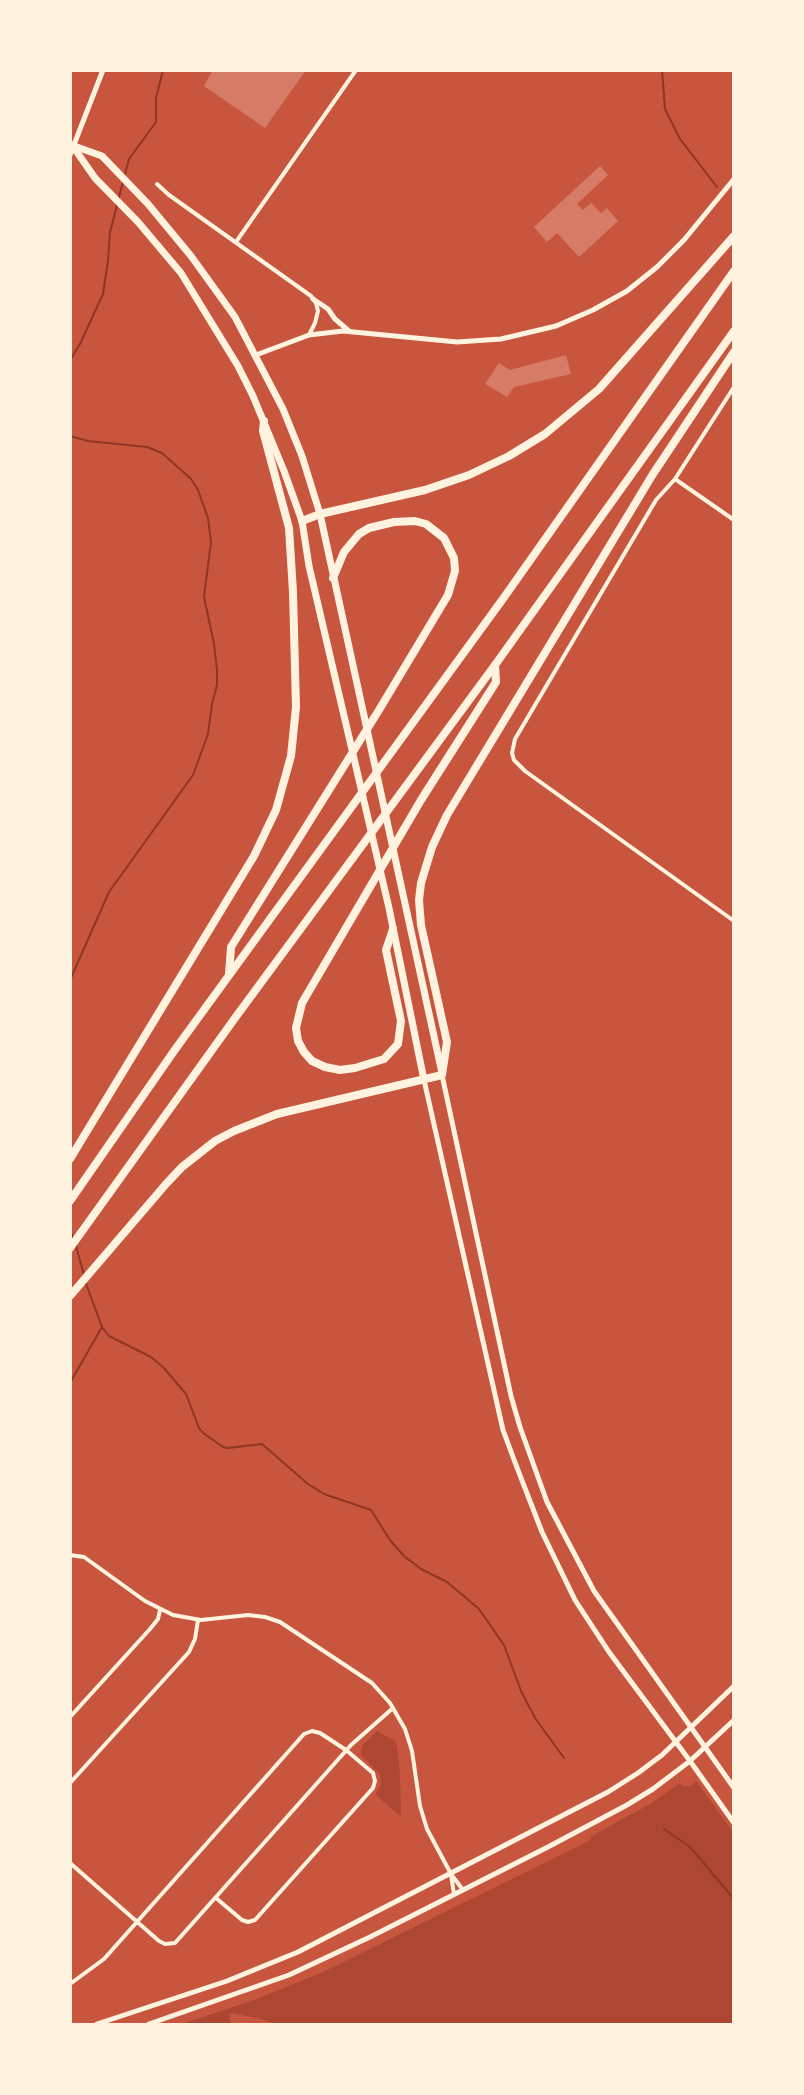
<!DOCTYPE html>
<html>
<head>
<meta charset="utf-8">
<style>
  body { margin:0 }
  #map { position:relative; width:804px; height:2095px; overflow:hidden; background:#c8553d; font-family:"Public Sans",sans-serif }
  canvas { display:block }
  .frame { position:absolute; inset:0; border:72px solid #fff3e0; pointer-events:none }
</style>
</head>
<body>
<div id="map">
<canvas width="804" height="2095"></canvas>
<div class="frame"></div>
</div>
<script>
const c = document.querySelector('canvas').getContext('2d');
c.lineJoin = 'round';
function paint(path, color) {
  c.fillStyle = color;
  c.fill(path, 'evenodd');
}
function shape(rows) {
  const path = new Path2D();
  for (const r of rows) {
    path.moveTo(r[0], r[1]);
    for (let i = 2; i < r.length; i += 2) path.lineTo(r[i], r[i + 1]);
  }
  return path;
}
function trace(path, color, width, dash) {
  c.strokeStyle = color;
  c.lineWidth = width;
  c.lineCap = dash ? 'butt' : 'round';
  c.setLineDash(dash || []);
  c.stroke(path);
}
paint(shape([
  [377,1731,395,1741,397,1746,400,1775,401,1817,375,1794,381,1785,380,1774,361,1755,362,1746],
  [696,1781,733,1832,733,2024,276,2024,258,2018,230,2013,230,2024,182,2024,254,2000,323,1972,591,1840,590,1837,650,1804,680,1783,682,1786,691,1786]
]), '#ae4732');
trace(shape([
  [662,70,665,109,680,139,717,187],
  [70,360,80,344,103,294,108,261,110,232,129,159,156,122,156,98,163,70],
  [70,436,88,441,147,447,162,453,191,479,198,490,208,518,211,542,204,597,214,644,217,670,217,685,212,704,208,734,193,775,109,892,70,980],
  [70,1229,73,1238],
  [76,1246,84,1275],
  [85,1281,102,1327,109,1336,151,1357,164,1368,186,1394,199,1428,203,1433,223,1447,228,1448,262,1444,308,1484,324,1494,371,1510,390,1540,404,1556,421,1569,447,1582,479,1609,504,1645,521,1691,535,1718,564,1758],
  [70,1383,102,1327],
  [664,1829,690,1847,734,1899]
]), '#8f3625', 2);
paint(shape([
  [213,70,306,70,265,128,204,86],
  [600,166,608,175,577,204,583,210,591,203,601,213,607,208,618,221,579,257,557,233,547,242,534,227],
  [566,355,571,374,514,387,507,397,485,384,499,363,510,370]
]), '#d67c66');
trace(shape([
  [157,184,169,195,311,296,316,303,318,311,315,323,309,335],
  [236,242,356,70],
  [734,387,675,479,656,500,515,739,512,753,514,760,525,771,734,921],
  [675,479,734,520],
  [70,1555,84,1557,145,1601,173,1615,201,1620,248,1615,265,1617,280,1622,372,1683,390,1703,405,1729,412,1751,420,1806,427,1829,451,1874,463,1890],
  [70,1717,150,1629,158,1619,160,1610],
  [70,1783,189,1652,195,1639,198,1620],
  [70,1863,159,1941,165,1944,175,1943,351,1745,393,1708],
  [451,1875,454,1894],
  [70,1984,104,1959,304,1734,312,1731,320,1733,346,1750,373,1773,375,1781,373,1788,255,1920,248,1922,242,1920,216,1898]
]), '#fff3e0', 4);
trace(shape([
  [313,299,328,309,335,319,349,331],
  [256,355,309,335,343,331,457,342,501,339,556,326,593,310,627,291,657,267,684,240,734,179],
  [705,1747,734,1788],
  [690,1761,734,1823]
]), '#fff3e0', 5);
trace(shape([
  [70,155,103,70],
  [442,1075,511,1396,520,1427,547,1502,594,1591,705,1747],
  [424,1080,503,1430,516,1465,542,1532,575,1600,609,1652,690,1761],
  [97,2024,227,1981,298,1952,608,1792,638,1773,662,1755,734,1686],
  [149,2024,289,1975,370,1937,546,1848,627,1805,653,1789,690,1761,734,1720]
]), '#fff3e0', 5);
trace(shape([
  [72,145,95,178,138,222,181,273,238,366,253,396,284,471,302,521,309,566,389,908,424,1080],
  [74,146,102,156,148,204,191,256,235,317,283,409,302,456,320,514,442,1073]
]), '#fff3e0', 7);
trace(shape([
  [302,521,320,514,425,490,469,475,509,456,545,434,599,389,734,236],
  [393,929,386,950,401,1021,398,1044,384,1059,355,1068,340,1070,325,1067,312,1061,304,1052,298,1041,296,1028,302,1003,421,800,496,682,495,665],
  [229,974,231,947,379,710,448,595,455,571,454,558,444,538,426,524,415,521,394,522,369,528,359,534,344,552,333,578],
  [70,1159,254,856,276,810,291,756,296,707,293,592,289,528,263,431,264,421],
  [70,1201,174,1051,505,596,734,271],
  [70,1248,235,1018,495,665,734,331],
  [70,1296,166,1184,182,1167,215,1141,234,1131,277,1114,442,1075,447,1042,421,925,419,900,421,883,432,847,447,815,653,474,734,352]
]), '#fff3e0', 8);
</script>
</body>
</html>
